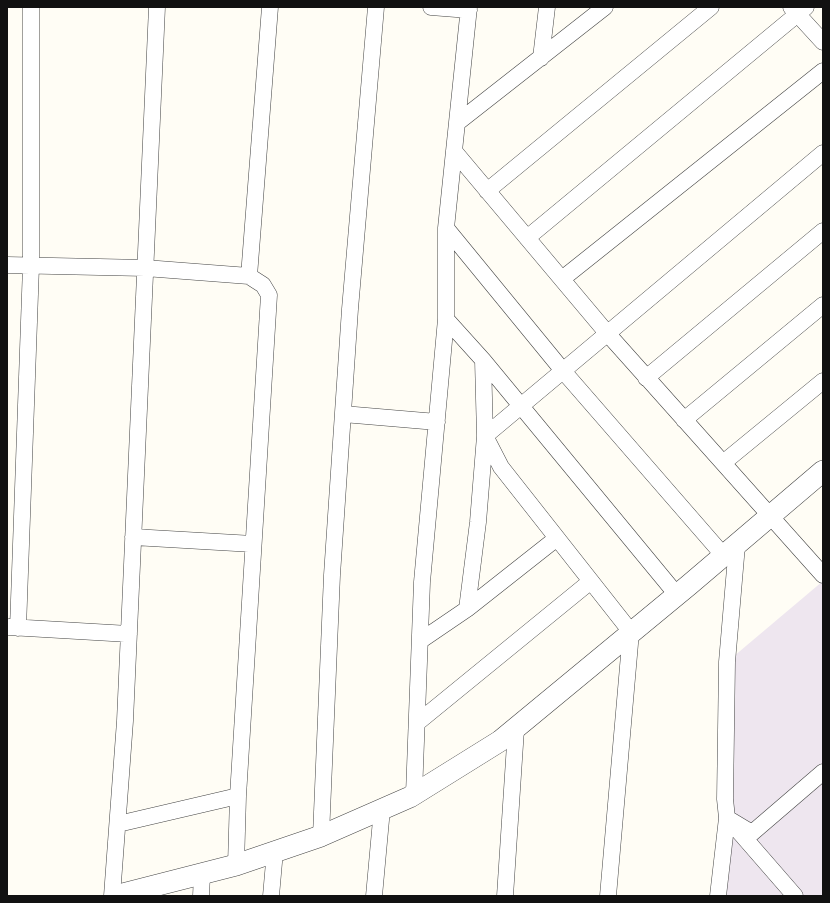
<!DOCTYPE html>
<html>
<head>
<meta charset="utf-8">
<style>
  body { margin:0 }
  #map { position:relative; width:830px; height:903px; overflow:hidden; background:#fffdf5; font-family:Merriweather,serif }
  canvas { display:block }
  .frame { position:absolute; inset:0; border:8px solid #111; pointer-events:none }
</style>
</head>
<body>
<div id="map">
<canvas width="830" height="903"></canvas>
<div class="frame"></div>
</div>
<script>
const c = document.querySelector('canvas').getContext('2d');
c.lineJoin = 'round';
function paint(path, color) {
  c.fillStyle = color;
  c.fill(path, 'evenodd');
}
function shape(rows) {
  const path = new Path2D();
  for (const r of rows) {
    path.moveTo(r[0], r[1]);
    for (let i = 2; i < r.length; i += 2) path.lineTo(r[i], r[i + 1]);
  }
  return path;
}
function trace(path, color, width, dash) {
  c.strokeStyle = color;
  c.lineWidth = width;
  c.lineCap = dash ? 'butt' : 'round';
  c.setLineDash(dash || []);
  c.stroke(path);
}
paint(shape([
  [823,581,823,896,714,896,727,662]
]), '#eee6ef');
const minor = shape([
  [431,7,469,10],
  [791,7,823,42],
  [541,58,547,7],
  [457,123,605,7],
  [454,151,607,333,823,575],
  [487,191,711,7],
  [446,228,564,372,724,556],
  [527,238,806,7],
  [7,265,145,268,249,276,263,285,269,295,238,796,236,865],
  [249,276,270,7],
  [562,279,823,71],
  [446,319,483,360,485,436,501,467,631,632,608,896],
  [483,360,677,595],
  [646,378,823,231],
  [343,414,437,422],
  [684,420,823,305],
  [723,463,823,381],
  [133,537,253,544],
  [467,609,557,538],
  [9,627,129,634],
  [18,628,31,266,31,7],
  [420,641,467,609,478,522,485,436,823,153],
  [417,723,591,581],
  [414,794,422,582,446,319,446,228,469,7],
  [727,818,752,833,823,772],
  [118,824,238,796],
  [735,827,795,896],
  [321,836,332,575,350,309,376,7],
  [112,896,125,721,157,7],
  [201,896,202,875],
  [271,896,275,851],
  [374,896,382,809],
  [505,896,516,729],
  [718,896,727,818,725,799,727,662,737,545]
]);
const tertiary = shape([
  [115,896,236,865,321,836,410,797,500,741,689,585,823,471]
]);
trace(minor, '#444', 17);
trace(tertiary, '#444', 22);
trace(minor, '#fff', 16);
trace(tertiary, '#fff', 21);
</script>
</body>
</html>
